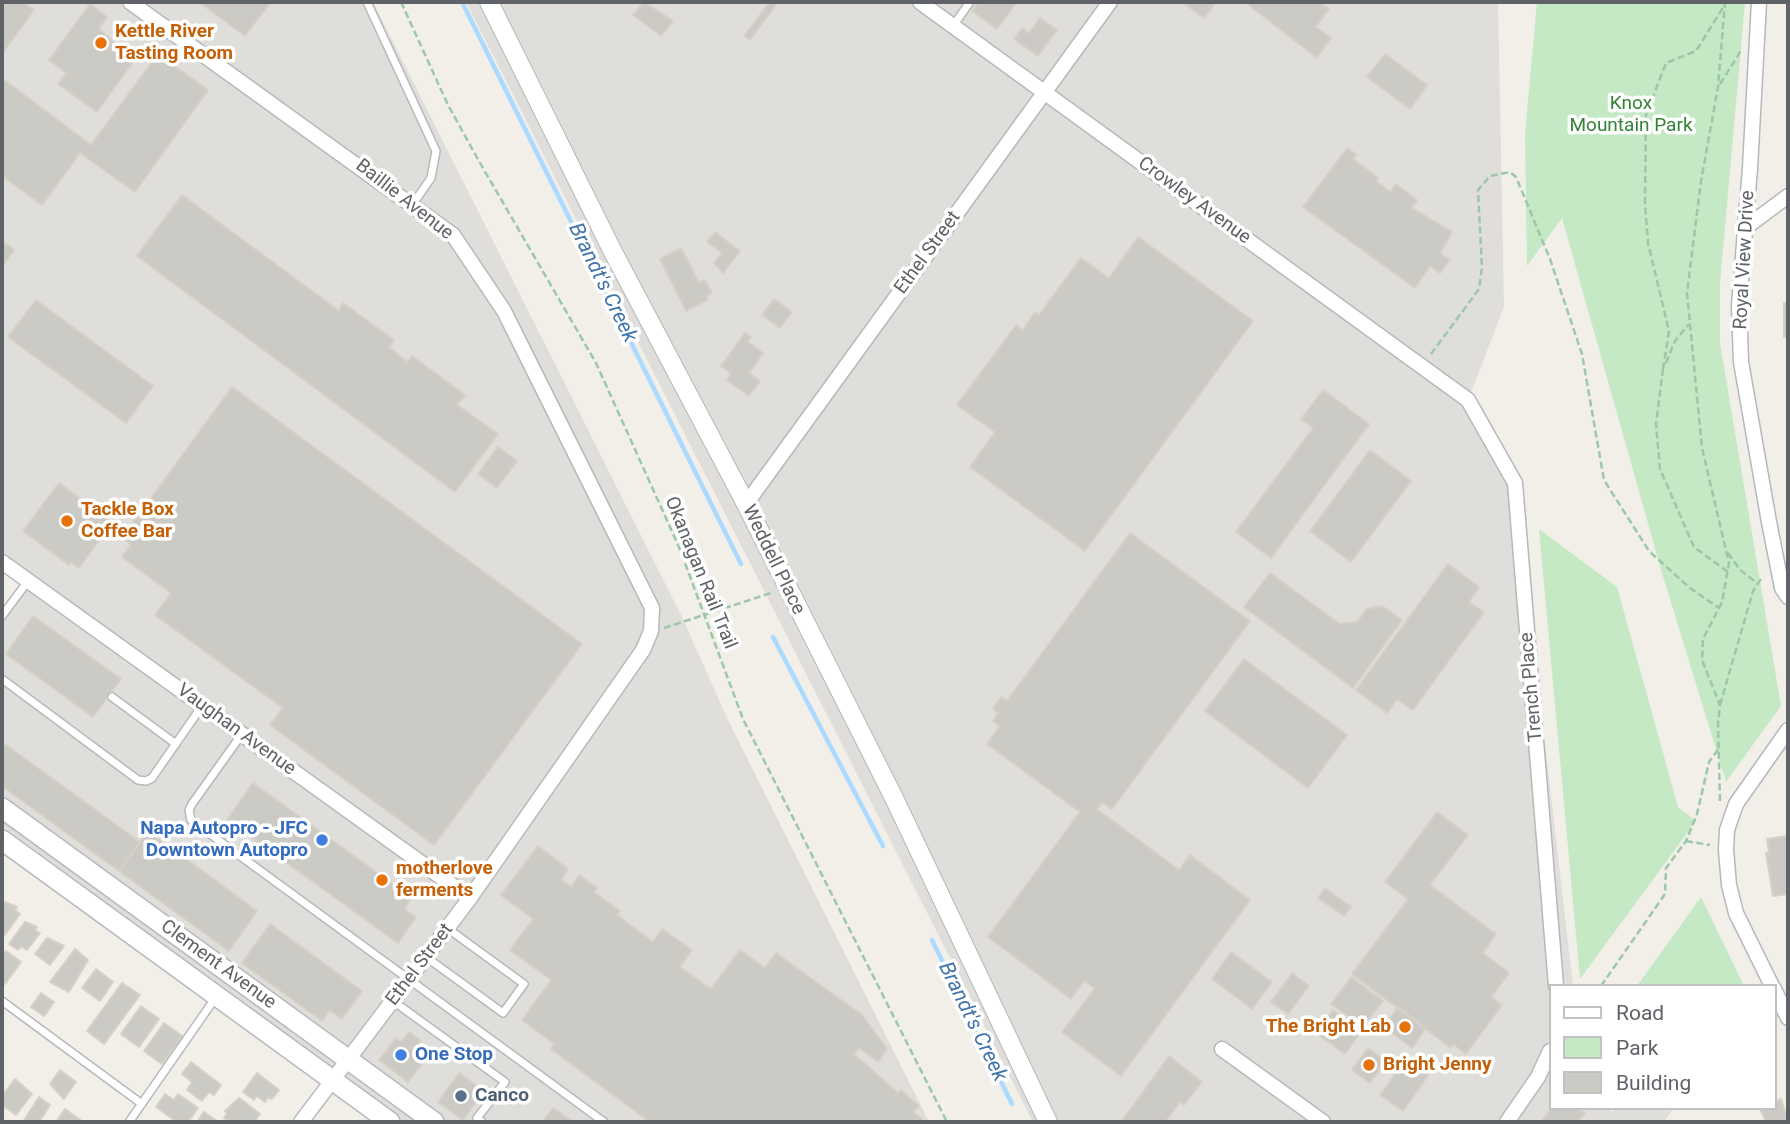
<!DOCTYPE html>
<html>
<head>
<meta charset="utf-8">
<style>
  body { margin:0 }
  #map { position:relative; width:1790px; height:1124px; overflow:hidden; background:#f1efe8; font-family:Roboto,sans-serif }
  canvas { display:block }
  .frame { position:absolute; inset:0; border:4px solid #5f6368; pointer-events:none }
  .legend { position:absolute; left:1549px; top:984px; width:228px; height:126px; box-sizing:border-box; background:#fff; border:2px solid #bfc1c3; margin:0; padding:9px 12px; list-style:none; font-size:21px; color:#5f6368 }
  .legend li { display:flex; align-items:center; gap:14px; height:35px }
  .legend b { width:35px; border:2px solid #bfc1c3 }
</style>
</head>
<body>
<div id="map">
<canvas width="1790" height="1124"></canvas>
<div class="frame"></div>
<ul class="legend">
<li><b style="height:9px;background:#fff"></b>Road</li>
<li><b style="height:19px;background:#c5e8c5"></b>Park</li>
<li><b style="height:19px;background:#cccac5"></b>Building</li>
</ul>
</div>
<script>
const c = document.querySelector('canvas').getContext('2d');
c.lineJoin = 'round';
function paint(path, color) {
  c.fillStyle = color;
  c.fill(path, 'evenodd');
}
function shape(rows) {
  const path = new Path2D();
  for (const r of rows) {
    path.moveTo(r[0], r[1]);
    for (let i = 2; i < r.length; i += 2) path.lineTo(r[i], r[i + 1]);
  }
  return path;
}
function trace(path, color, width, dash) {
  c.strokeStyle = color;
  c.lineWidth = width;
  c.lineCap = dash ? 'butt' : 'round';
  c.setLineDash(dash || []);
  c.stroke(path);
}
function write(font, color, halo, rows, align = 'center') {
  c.font = font + ' Roboto,sans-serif';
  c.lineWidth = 7;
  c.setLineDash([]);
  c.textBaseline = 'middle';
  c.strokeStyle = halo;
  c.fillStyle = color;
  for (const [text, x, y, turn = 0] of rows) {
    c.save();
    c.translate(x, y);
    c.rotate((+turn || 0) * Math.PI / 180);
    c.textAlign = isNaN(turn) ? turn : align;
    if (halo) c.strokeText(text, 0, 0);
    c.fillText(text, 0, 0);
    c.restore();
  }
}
paint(shape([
  [2,2,373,2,682,617,728,720,929,1122,405,1122,2,826,2,618,30,579,2,558],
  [466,2,1498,2,1504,307,1468,400,1515,483,1573,986,1550,986,1550,1108,1607,1108,1612,1112,1615,1108,1674,1108,1664,1122,1033,1122]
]), '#e0deda');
paint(shape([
  [1537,2,1745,2,1720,283,1720,343,1781,706,1726,782,1662,573,1562,218,1527,266,1525,134],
  [1539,529,1617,587,1678,807,1696,821,1580,979],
  [1701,897,1744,986,1637,986]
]), '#c5e8c5');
trace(shape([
  [462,2,741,564],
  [773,637,883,846],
  [932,940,1012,1104]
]), '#aadaff', 4.5);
const building = shape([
  [2,2,23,2,34,10,2,54,2,2],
  [199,2,271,2,245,36,199,2],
  [644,2,673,21,661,36,633,15,644,2],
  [770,2,778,2,750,40,744,36,770,2],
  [979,2,1017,2,997,29,972,11,979,2],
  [1182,2,1216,2,1204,18,1182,2],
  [1245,2,1320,2,1329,9,1316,27,1331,38,1317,58,1245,2],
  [90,4,107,17,99,29,124,51,126,48,137,56,97,112,58,84,66,73,49,60,90,4],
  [1040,18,1057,30,1038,56,1014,39,1022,28,1029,33,1040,18],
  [158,54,208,90,135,192,80,153,42,205,2,176,3,79,91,145,158,54],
  [1385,54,1427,85,1410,109,1367,77,1385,54],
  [1347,148,1356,154,1353,159,1378,178,1376,181,1390,192,1396,184,1417,200,1412,208,1452,232,1440,253,1450,260,1440,273,1430,266,1415,288,1303,207,1347,148],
  [182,195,339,311,343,303,394,340,389,347,407,362,412,356,465,395,457,405,498,434,455,492,137,256,182,195],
  [715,232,740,251,723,273,714,263,722,253,707,242,715,232],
  [1138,237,1253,321,1085,551,970,467,995,432,957,405,1016,325,1023,330,1035,312,1039,315,1081,258,1109,278,1138,237],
  [2,241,14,250,2,267,2,241],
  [681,248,699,283,705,280,712,293,706,296,707,300,686,311,660,259,681,248],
  [774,299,792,312,780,328,762,315,774,299],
  [36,300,153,386,126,423,8,337,36,300],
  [1784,303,1788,303,1788,337,1784,337,1784,303],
  [745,333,751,337,748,342,763,353,749,373,760,381,749,396,727,380,731,373,721,366,745,333],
  [232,387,582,644,434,845,270,725,283,708,155,615,171,593,122,557,131,545,122,538,232,387],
  [1323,390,1369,424,1271,558,1236,532,1313,428,1301,419,1323,390],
  [498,447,517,461,497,488,478,474,498,447],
  [1370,450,1411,481,1351,562,1310,531,1370,450],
  [59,483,112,522,79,568,71,562,69,565,23,531,59,483],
  [1130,533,1250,621,1112,809,1102,802,1097,809,1179,870,1190,855,1250,900,1121,1076,1062,1032,1095,988,1084,981,1071,999,988,937,1080,812,987,744,1000,726,993,721,998,713,993,709,1001,697,1007,701,1130,533],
  [1448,564,1479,587,1469,602,1484,612,1413,710,1397,699,1387,713,1356,690,1448,564],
  [1270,573,1340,624,1357,622,1367,609,1382,606,1402,620,1353,688,1244,607,1270,573],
  [33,616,121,679,93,717,6,654,33,616],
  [1244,659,1347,735,1308,788,1205,711,1244,659],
  [2,742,140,842,119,871,2,786,2,742],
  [253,783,412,898,404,909,416,917,398,943,227,820,253,783],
  [1437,812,1468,835,1430,885,1496,934,1483,953,1509,973,1491,997,1502,1005,1466,1054,1454,1045,1451,1048,1352,974,1408,899,1385,882,1437,812],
  [148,831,257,911,229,951,119,871,148,831],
  [1788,836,1788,894,1773,896,1766,853,1769,853,1767,839,1788,836],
  [538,846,568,869,561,880,571,887,579,875,597,888,594,892,620,911,617,915,653,942,662,929,692,950,680,967,711,989,740,950,765,968,776,953,862,1015,887,1049,878,1062,859,1048,854,1054,898,1093,901,1090,919,1106,913,1112,925,1122,650,1122,551,1049,554,1044,522,1020,551,980,510,950,533,919,501,895,538,846],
  [1325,888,1351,907,1344,916,1318,898,1325,888],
  [2,901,17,907,15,910,20,914,4,936,2,901],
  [25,922,37,927,35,930,40,933,27,950,21,946,18,950,9,944,25,922],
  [270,924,362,991,342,1019,330,1010,322,1021,242,963,270,924],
  [47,938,64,946,50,965,35,954,47,938],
  [75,949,88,960,69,992,50,982,75,949],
  [6,951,21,962,5,984,2,982,2,956,6,951],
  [1231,952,1272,982,1252,1009,1212,979,1231,952],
  [96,969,113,982,100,1001,82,988,96,969],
  [1292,973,1309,986,1288,1014,1271,1002,1292,973],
  [1351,977,1383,1001,1363,1027,1331,1004,1351,977],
  [122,983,140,995,104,1044,87,1031,122,983],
  [41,993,54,1002,44,1016,31,1007,41,993],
  [141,1006,159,1019,139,1047,121,1034,141,1006],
  [1398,1007,1426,1028,1412,1048,1384,1027,1398,1007],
  [1333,1010,1362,1030,1345,1054,1316,1033,1333,1010],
  [164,1023,182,1036,162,1064,144,1051,164,1023],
  [409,1032,421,1041,414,1051,426,1059,408,1082,379,1060,396,1038,401,1042,409,1032],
  [1368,1048,1386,1061,1370,1083,1352,1070,1368,1048],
  [1169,1056,1202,1082,1184,1105,1180,1102,1165,1122,1121,1122,1169,1056],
  [1407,1058,1429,1074,1403,1111,1380,1095,1407,1058],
  [191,1062,221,1085,214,1095,209,1092,202,1101,187,1090,192,1082,182,1074,191,1062],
  [60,1070,76,1082,64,1099,50,1084,60,1070],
  [257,1073,279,1090,272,1099,268,1097,265,1102,257,1096,254,1100,243,1092,257,1073],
  [459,1073,484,1091,463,1120,438,1102,459,1073],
  [15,1079,32,1094,16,1115,2,1105,2,1096,15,1079],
  [165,1094,174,1100,178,1094,198,1108,188,1122,177,1122,156,1107,165,1094],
  [39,1097,50,1105,39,1122,23,1122,39,1097],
  [239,1098,260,1114,254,1122,230,1122,224,1118,227,1113,225,1111,239,1098],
  [1781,1099,1788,1122,1766,1122,1760,1109,1774,1108,1774,1102,1781,1099],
  [553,1108,573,1122,542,1122,553,1108],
  [1552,1108,1578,1108,1585,1113,1578,1122,1541,1122,1552,1108],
  [65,1109,83,1122,56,1122,65,1109],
  [204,1112,207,1114,218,1122,202,1122,199,1119,204,1112]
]);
paint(building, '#cccac5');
trace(building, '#d6d1c6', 2);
const service = shape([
  [367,2,436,151,431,178,413,204],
  [953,26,970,2],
  [2,616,28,581],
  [2,679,138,780,146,781,152,778,202,706],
  [112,697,176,744],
  [242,734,192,804,189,810,191,820,604,1122],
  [426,957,503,1013,524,984,447,928],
  [2,1001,142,1104],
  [393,1001,505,1082,477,1118,482,1122],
  [129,1122,216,997]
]);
const minor = shape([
  [130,2,453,235,504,311,652,608,651,631,643,650,470,898,301,1122],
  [920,2,1468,400,1515,483,1556,986],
  [1759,2,1750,168,1739,306,1741,362,1769,522,1782,588,1788,597],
  [1745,228,1788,196],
  [746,504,1110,2],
  [2,562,470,898],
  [1772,986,1736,913,1729,885,1726,850,1727,830,1736,804,1788,730],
  [1774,989,1788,1018],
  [1222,1049,1323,1122],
  [1507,1122,1538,1077,1550,1051]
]);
const tertiary = shape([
  [489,2,612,250,746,504,894,798,1048,1122]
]);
const secondary = shape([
  [2,808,434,1122],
  [2,840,390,1122]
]);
trace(service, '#b5b8bc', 10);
trace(minor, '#b5b8bc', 17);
trace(tertiary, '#b5b8bc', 20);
trace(secondary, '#b6babf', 22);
trace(shape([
  [401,2,448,105,480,163,596,363,679,547,743,719,947,1122],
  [1720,84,1742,49],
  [1431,354,1479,289,1482,268,1478,190,1490,176,1510,172,1516,177,1550,259,1582,354,1604,480,1649,551,1690,588,1719,608],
  [1666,363,1675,341,1689,324],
  [1663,369,1669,331,1648,243,1645,204,1646,115,1666,63,1696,51,1724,6],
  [1663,369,1656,424,1660,469,1694,547,1728,572],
  [1728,553,1740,570,1757,583],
  [664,628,771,593],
  [1720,705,1753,591,1763,576],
  [1720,801,1718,724,1720,705,1702,660,1703,639,1722,602,1729,563,1702,448,1687,293,1701,181,1718,87,1725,2],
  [1686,841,1710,845],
  [1601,986,1665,894,1666,868,1686,841,1697,814,1709,762,1720,747]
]), '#9cc7a9', 2.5, [7, 3.5]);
trace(service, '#fff', 7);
trace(minor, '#fff', 14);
trace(tertiary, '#fff', 18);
trace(secondary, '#fff', 19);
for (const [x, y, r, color] of [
  [101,43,7,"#e8710a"],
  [67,521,7,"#e8710a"],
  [322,840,7,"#3f7fe0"],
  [382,880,7,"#e8710a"],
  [1405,1027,7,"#e8710a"],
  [401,1055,7,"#3f7fe0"],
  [1369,1065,7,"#e8710a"],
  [461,1096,7,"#5c6f8a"]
]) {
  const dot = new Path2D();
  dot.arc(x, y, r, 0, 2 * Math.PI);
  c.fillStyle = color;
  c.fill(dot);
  trace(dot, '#fff', 2.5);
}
write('bold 19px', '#c56008', '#fff', [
  ["Kettle River",115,32],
  ["Tasting Room",115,54],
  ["Tackle Box",81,510],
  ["Coffee Bar",81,532],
  ["motherlove",396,869],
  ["ferments",396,891],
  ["The Bright Lab",1391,1027,"right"],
  ["Bright Jenny",1383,1065]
], 'left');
write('19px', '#348238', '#fff', [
  ["Knox",1631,104],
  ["Mountain Park",1631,126]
]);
write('19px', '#5f6368', '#fff', [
  ["Baillie Avenue",404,200,38],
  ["Crowley Avenue",1194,201,36],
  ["Ethel Street",928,253,-54],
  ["Royal View Drive",1745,260,-87],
  ["Weddell Place",773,560,64],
  ["Okanagan Rail Trail",700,573,68],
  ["Trench Place",1532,687,-95],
  ["Vaughan Avenue",236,730,36],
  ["Clement Avenue",218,965,36],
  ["Ethel Street",420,965,-53]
]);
write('bold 19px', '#366cbe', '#fff', [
  ["Napa Autopro - JFC",308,829],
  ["Downtown Autopro",308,851],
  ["One Stop",415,1055,"left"]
], 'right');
write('bold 19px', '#4e5e75', '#fff', [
  ["Canco",475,1096]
], 'left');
write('italic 21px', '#4174aa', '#fff', [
  ["Brandt's Creek",602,283,64],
  ["Brandt's Creek",972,1022,64]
]);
</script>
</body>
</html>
